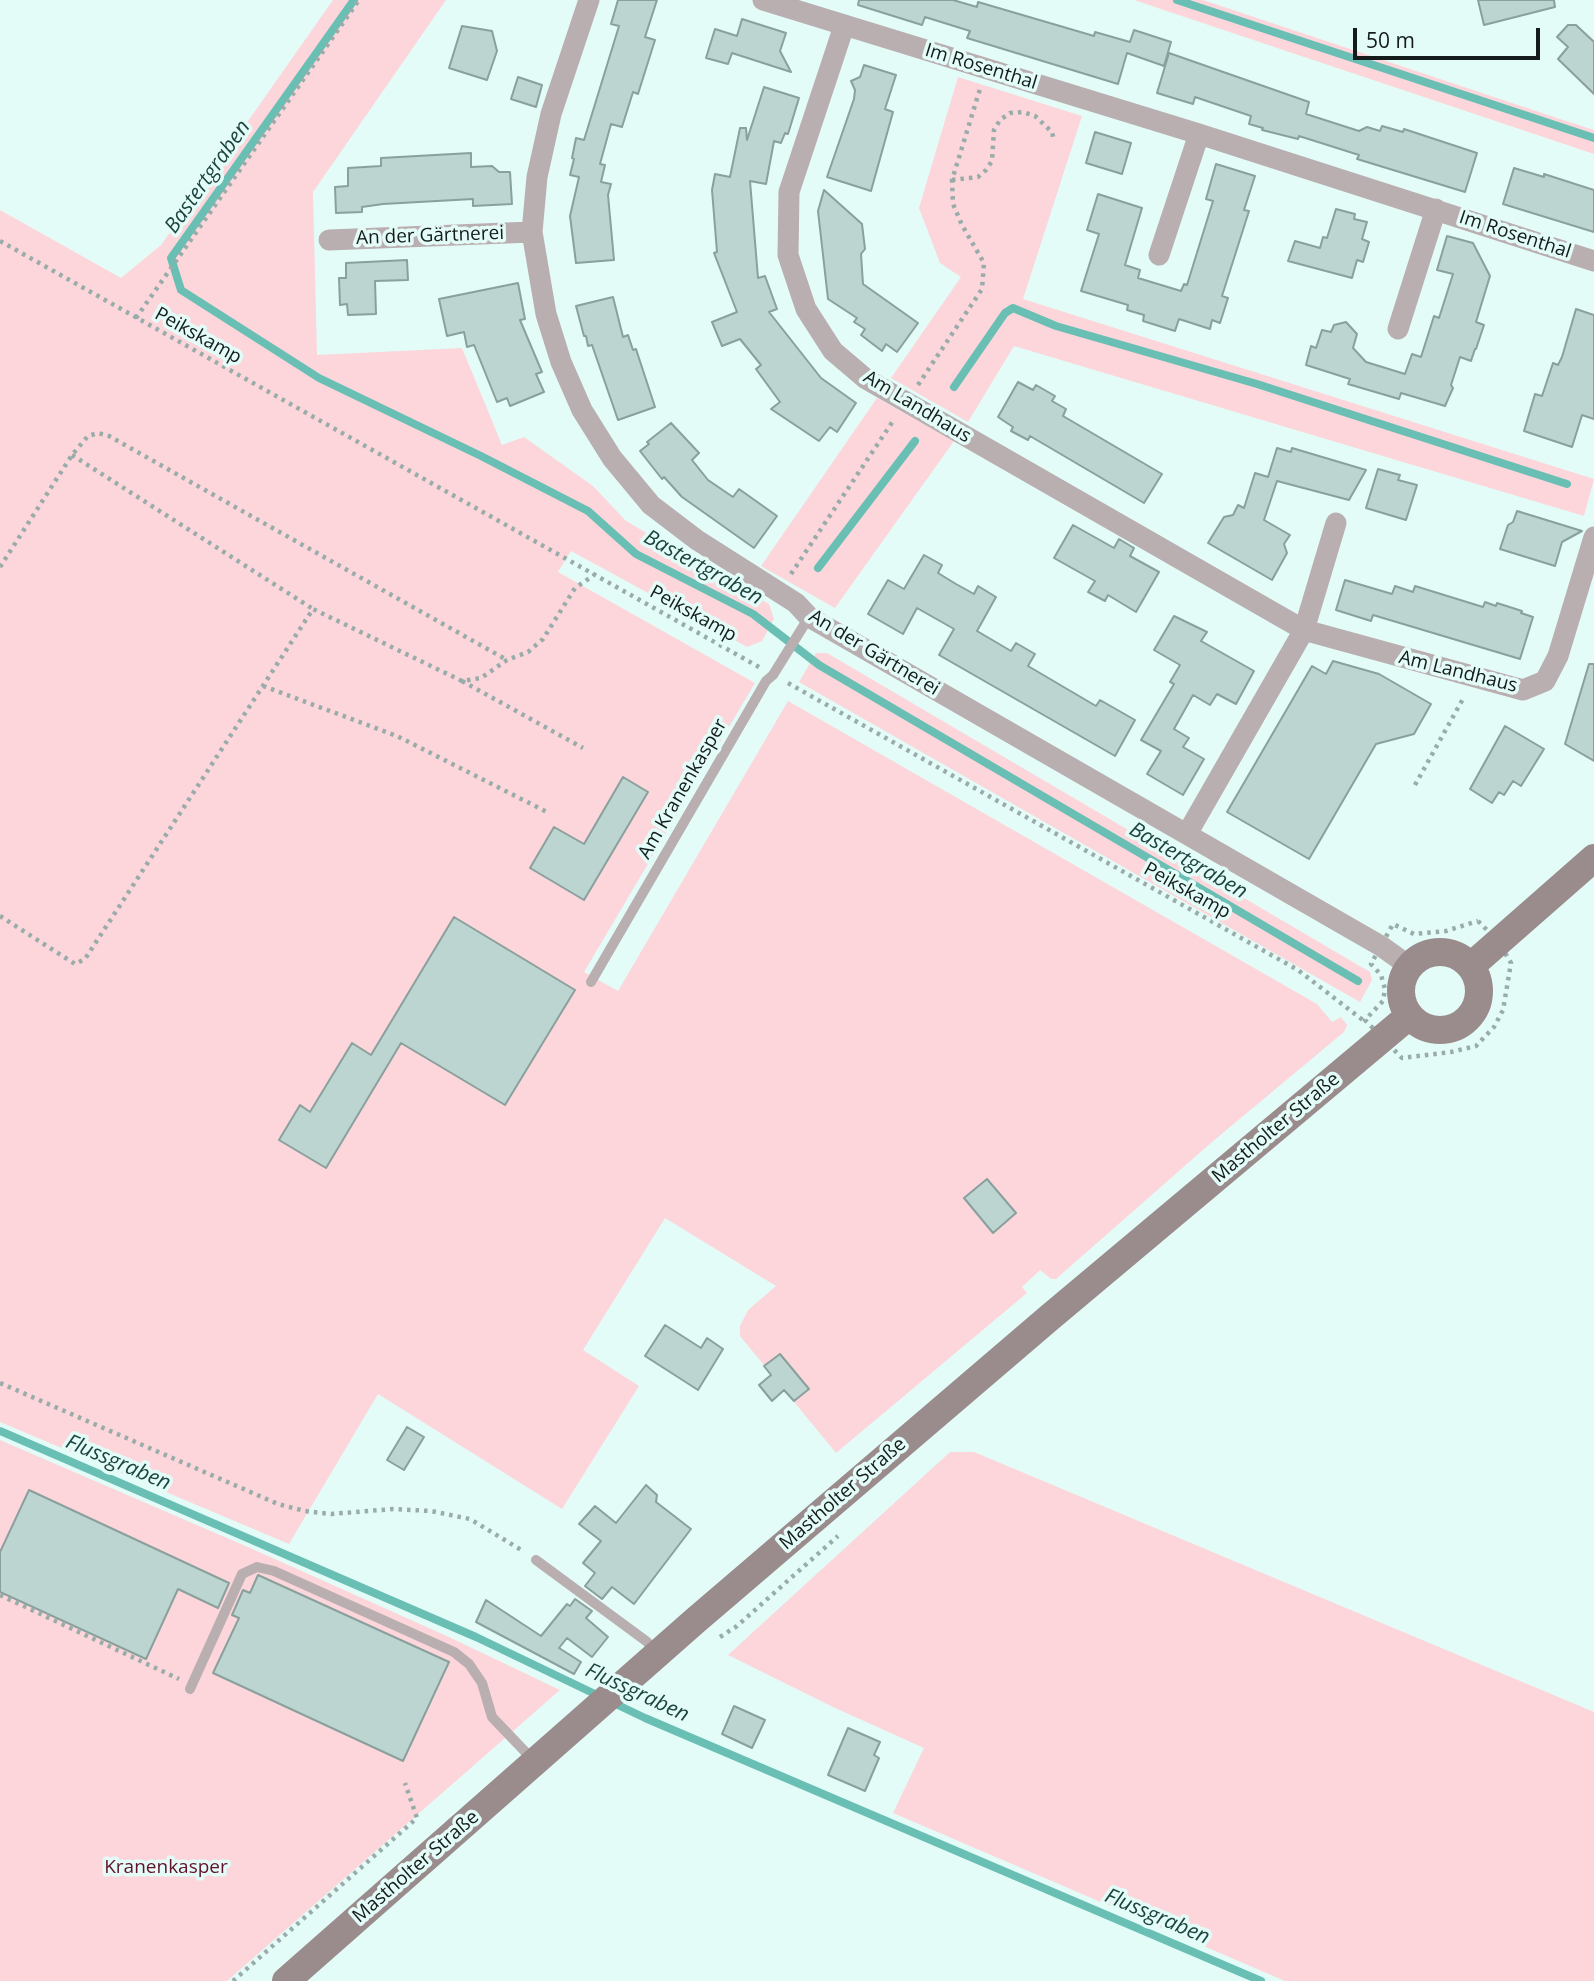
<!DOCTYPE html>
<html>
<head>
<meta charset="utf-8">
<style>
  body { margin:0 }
  #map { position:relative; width:1594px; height:1981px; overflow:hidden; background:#e4fcf8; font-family:"Open Sans",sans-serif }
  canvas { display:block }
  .scale { position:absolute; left:1353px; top:28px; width:187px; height:32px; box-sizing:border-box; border:4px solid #131c1b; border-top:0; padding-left:9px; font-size:21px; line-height:24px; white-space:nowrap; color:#131c1b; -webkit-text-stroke:5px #e4fcf8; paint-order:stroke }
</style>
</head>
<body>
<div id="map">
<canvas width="1594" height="1981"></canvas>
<div class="scale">50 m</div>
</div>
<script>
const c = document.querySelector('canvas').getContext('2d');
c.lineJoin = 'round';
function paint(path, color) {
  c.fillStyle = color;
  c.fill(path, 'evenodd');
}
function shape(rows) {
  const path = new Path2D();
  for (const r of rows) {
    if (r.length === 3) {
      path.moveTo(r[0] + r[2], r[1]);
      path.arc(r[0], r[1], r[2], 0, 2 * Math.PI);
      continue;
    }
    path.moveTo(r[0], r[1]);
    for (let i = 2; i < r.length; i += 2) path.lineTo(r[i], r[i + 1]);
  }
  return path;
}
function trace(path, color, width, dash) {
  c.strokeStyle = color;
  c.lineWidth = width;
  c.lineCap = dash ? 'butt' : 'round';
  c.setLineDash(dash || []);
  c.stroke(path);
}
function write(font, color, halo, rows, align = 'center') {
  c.font = font + ' "Open Sans",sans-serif';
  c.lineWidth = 7;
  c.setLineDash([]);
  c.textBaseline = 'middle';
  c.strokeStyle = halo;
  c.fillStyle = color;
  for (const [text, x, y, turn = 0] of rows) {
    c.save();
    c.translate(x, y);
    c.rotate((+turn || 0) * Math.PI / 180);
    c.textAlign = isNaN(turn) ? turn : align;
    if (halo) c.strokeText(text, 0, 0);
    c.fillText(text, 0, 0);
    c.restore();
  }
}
paint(shape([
  [333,0,446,0,313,192,317,355,462,348,502,445,524,437,593,486,626,521,769,604,774,619,762,641,747,647,571,551,558,572,755,683,584,972,618,991,788,701,1317,1004,1332,1022,1341,1017,1347,1025,1344,1032,1212,1142,1056,1279,1051,1279,1040,1270,1022,1287,1027,1293,836,1453,740,1336,740,1326,748,1310,776,1286,665,1218,583,1350,639,1386,562,1509,378,1394,289,1544,0,1422,0,210,121,278,161,245],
  [1134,0,1203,0,1560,119,1594,130,1594,154],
  [958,77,1082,116,1023,299,1594,479,1584,516,1014,346,968,422,891,378,961,277,940,263,919,208],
  [877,398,954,441,835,608,761,566],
  [816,653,827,653,1370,972,1372,980,1360,1002,799,682],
  [0,1440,257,1551,449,1637,560,1690,227,1981,0,1981],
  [950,1452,974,1452,1594,1712,1594,1981,1285,1981,893,1813,924,1748,833,1707,728,1655]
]), '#fcd6db');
trace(shape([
  [354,0,171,258,181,290,319,378,481,456,588,511,636,554,753,614,819,665,1358,981],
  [1177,0,1594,138],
  [954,387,1005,313,1013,308,1056,326,1257,384,1567,484],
  [818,568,915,441],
  [0,1431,476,1637,645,1718,1261,1981]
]), '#69bfb4', 8);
const building = shape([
  [618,0,657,0,645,37,655,40,638,94,633,92,622,127,611,124,600,164,605,165,601,182,611,184,608,195,614,260,576,263,570,216,579,177,570,175,574,159,572,158,576,138,584,140,619,26,611,24,618,0],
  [859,0,953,0,977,7,978,2,1094,36,1095,32,1130,42,1134,30,1171,42,1164,66,1127,53,1118,84,967,38,970,31,925,17,922,25,858,5,859,0],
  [1478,0,1554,0,1555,7,1484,25,1478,0],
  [742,19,786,33,780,51,791,72,732,53,728,64,706,58,715,29,737,36,742,19],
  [1568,25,1576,25,1594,42,1594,94,1558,59,1568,47,1557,37,1568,25],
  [462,26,492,31,497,51,487,80,449,68,462,26],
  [1169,53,1309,102,1306,114,1359,131,1367,127,1380,131,1382,126,1403,132,1404,129,1477,153,1465,192,1357,159,1359,155,1299,136,1298,139,1262,130,1263,128,1249,124,1251,116,1195,97,1193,104,1157,93,1169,53],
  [864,65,896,75,885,109,893,112,871,191,827,177,854,99,855,90,851,81,860,77,864,65],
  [518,77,542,85,536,107,511,99,518,77],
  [764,87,799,98,788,134,785,133,781,143,774,141,766,184,750,181,758,278,765,276,777,309,769,312,821,378,856,403,837,432,830,427,819,441,771,409,780,402,756,369,761,365,740,339,722,346,712,322,737,312,714,253,717,252,712,190,715,174,730,177,740,128,746,128,747,140,764,87],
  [1095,132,1131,143,1122,174,1086,163,1095,132],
  [471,153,471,167,492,166,499,172,510,172,512,204,473,206,473,199,383,204,362,207,362,212,336,213,335,187,348,186,348,168,381,166,381,158,471,153],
  [1216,164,1255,176,1244,210,1249,211,1222,296,1228,298,1220,323,1212,320,1210,329,1179,319,1175,331,1143,321,1144,315,1127,310,1128,305,1081,291,1099,234,1087,230,1098,194,1142,208,1125,265,1140,270,1138,278,1181,291,1184,284,1187,285,1213,201,1206,199,1216,164],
  [1514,168,1544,177,1544,174,1594,190,1594,232,1503,204,1514,168],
  [824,190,862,224,865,249,861,254,863,284,918,323,897,352,886,344,882,351,861,335,865,329,854,322,857,318,828,299,818,211,824,190],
  [1336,209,1355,214,1354,219,1367,222,1362,239,1369,242,1363,262,1357,260,1352,278,1288,261,1295,241,1320,248,1323,237,1327,238,1336,209],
  [1447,236,1473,243,1490,276,1476,322,1484,325,1476,349,1475,349,1471,361,1460,357,1451,385,1453,388,1445,406,1401,393,1399,399,1348,384,1350,379,1306,365,1311,346,1316,348,1322,330,1331,332,1334,325,1346,322,1357,334,1353,348,1366,362,1405,374,1412,354,1421,357,1434,316,1439,318,1453,274,1437,270,1447,236],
  [407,260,408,280,375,281,376,314,348,315,347,304,340,305,339,278,346,278,346,263,407,260],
  [518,283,525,319,520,320,542,372,536,374,544,392,510,406,507,398,497,402,474,345,467,347,464,332,447,336,439,299,518,283],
  [613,297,623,337,628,335,633,350,636,349,655,407,618,420,592,345,588,346,586,336,584,336,576,306,613,297],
  [1576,309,1594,315,1594,419,1582,415,1572,447,1524,431,1535,394,1542,396,1553,363,1558,365,1562,357,1576,309],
  [1018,382,1033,390,1036,385,1055,396,1052,401,1066,409,1063,416,1162,474,1144,503,1030,436,1028,440,1011,431,1013,427,998,417,1018,382],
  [671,423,699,453,692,460,708,480,733,497,739,489,777,516,754,548,682,497,664,477,662,479,640,451,649,444,647,442,671,423],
  [1277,448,1291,452,1292,448,1366,470,1349,500,1277,481,1264,520,1290,535,1284,544,1287,553,1272,580,1208,543,1224,517,1233,515,1238,505,1244,508,1255,473,1268,477,1277,448],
  [1378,469,1400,475,1398,480,1417,485,1406,520,1366,508,1378,469],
  [1517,511,1582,531,1562,542,1555,566,1500,549,1508,525,1513,522,1517,511],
  [1073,525,1114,548,1119,539,1134,548,1130,556,1159,572,1136,612,1108,595,1105,601,1088,592,1095,581,1054,558,1073,525],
  [924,555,942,565,938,573,956,584,974,594,978,586,996,597,977,631,1011,651,1016,643,1035,654,1028,666,1096,706,1100,700,1135,720,1115,756,939,655,954,629,917,608,903,634,868,614,888,580,904,589,924,555],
  [1345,580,1392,594,1395,586,1413,592,1415,586,1483,607,1485,602,1496,606,1497,603,1522,611,1521,613,1533,617,1520,659,1373,615,1371,621,1336,610,1345,580],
  [1174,616,1207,632,1201,641,1254,671,1236,704,1217,694,1210,705,1193,695,1174,729,1189,738,1183,747,1204,759,1183,795,1147,774,1161,751,1141,740,1174,684,1170,682,1180,665,1154,650,1174,616],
  [1333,661,1379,674,1431,704,1414,734,1376,744,1309,859,1227,812,1312,666,1326,674,1333,661],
  [1589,664,1594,664,1594,761,1565,744,1589,664],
  [1505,726,1544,749,1521,786,1513,781,1504,795,1499,792,1492,803,1470,789,1505,726],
  [623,777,648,792,584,900,530,868,554,827,584,844,623,777],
  [454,917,575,990,505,1105,401,1043,326,1168,279,1140,300,1105,310,1112,352,1043,371,1055,454,917],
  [987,1179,1016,1213,993,1233,964,1198,987,1179],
  [665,1325,701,1348,707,1338,723,1349,698,1390,645,1356,665,1325],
  [780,1354,809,1389,794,1401,784,1390,772,1401,759,1385,771,1375,764,1366,780,1354],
  [407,1427,424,1437,404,1470,387,1460,407,1427],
  [646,1485,657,1495,656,1502,691,1529,634,1604,612,1587,602,1599,585,1586,595,1573,583,1563,601,1541,579,1524,595,1506,616,1523,646,1485],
  [29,1490,229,1583,218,1608,178,1589,146,1659,0,1592,0,1552,29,1490],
  [258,1575,449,1662,403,1761,213,1673,239,1618,232,1615,243,1590,250,1593,258,1575],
  [575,1599,592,1611,586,1618,608,1637,592,1657,567,1638,559,1648,581,1662,574,1674,476,1622,486,1600,541,1636,567,1604,570,1606,575,1599],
  [734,1706,765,1720,752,1748,722,1734,734,1706],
  [848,1728,880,1742,874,1755,879,1758,865,1791,828,1775,848,1728]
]);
paint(building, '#bdd5d1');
trace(building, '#89a09c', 2);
trace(shape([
  [952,180,978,177,986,170,992,161,994,130,1000,120,1010,113,1023,112,1035,116,1052,132,1054,141],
  [0,241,759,667],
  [136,318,359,0],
  [918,385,982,289,984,263,962,225,953,204,952,180,980,89],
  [72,455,313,609],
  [0,567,72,455,88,436,98,433,109,436,507,660],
  [791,574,893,421],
  [462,681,583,748],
  [788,683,1298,970,1364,1021],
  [263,686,397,736,547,812],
  [1415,785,1464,697],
  [0,916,75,964,85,959,313,609,462,681,481,678,507,660,528,652,543,639,575,588,594,575],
  [1478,921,1498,941,1511,963,1503,1010,1494,1027,1476,1046,1451,1052,1402,1058,1365,1020,1383,1001,1385,989,1381,975,1371,964,1393,924,1414,934,1446,931,1478,921],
  [0,1383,278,1504,305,1511,331,1514,393,1509,431,1511,470,1519,523,1551],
  [0,1595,179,1679],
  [720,1637,737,1626,838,1536],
  [233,1981,417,1818,405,1783]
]), '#99aca9', 4.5, [3.5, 5]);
trace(shape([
  [591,982,766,681,773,675,809,617],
  [536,1560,646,1641,656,1651],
  [190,1689,242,1574,257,1567,274,1571,454,1652,469,1664,482,1683,492,1717,535,1762]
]), '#b9aeb0', 10);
trace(shape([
  [589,0,551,114,537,177,532,232,546,314,561,362,582,410,612,458,651,505,697,540,796,603,809,617,1381,946,1409,966],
  [763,0,1199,134,1594,261],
  [844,26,789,192,788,255,806,309,833,351,866,379,1304,630,1523,690,1545,681,1558,656,1594,537],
  [329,240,532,232],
  [1159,255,1199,134],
  [1398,329,1436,209],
  [1187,834,1304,630,1336,523]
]), '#b9aeb0', 21);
trace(shape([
  [1440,991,39],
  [1471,966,1594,858],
  [286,1981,696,1620,1049,1318,1409,1016]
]), '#9a8c8d', 28);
write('19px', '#131c1b', '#e4fcf8', [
  ["Im Rosenthal",981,67,17],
  ["Im Rosenthal",1515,235,18],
  ["An der Gärtnerei",430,236,-2],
  ["Peikskamp",198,336,29],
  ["Am Landhaus",917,407,31],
  ["Peikskamp",693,614,29],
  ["An der Gärtnerei",874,653,31],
  ["Am Landhaus",1458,672,14],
  ["Am Kranenkasper",683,789,-60],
  ["Peikskamp",1187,891,29],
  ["Mastholter Straße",1276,1128,-40],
  ["Mastholter Straße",843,1494,-41],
  ["Mastholter Straße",416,1867,-41]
]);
write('19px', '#631129', '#e4fcf8', [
  ["Kranenkasper",166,1868]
]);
write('italic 21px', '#1d4540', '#e4fcf8', [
  ["Bastertgraben",208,177,-55],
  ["Bastertgraben",703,568,29],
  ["Bastertgraben",1188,861,30],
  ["Flussgraben",118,1463,23],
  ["Flussgraben",637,1693,25],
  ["Flussgraben",1157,1917,23]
]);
</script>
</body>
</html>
